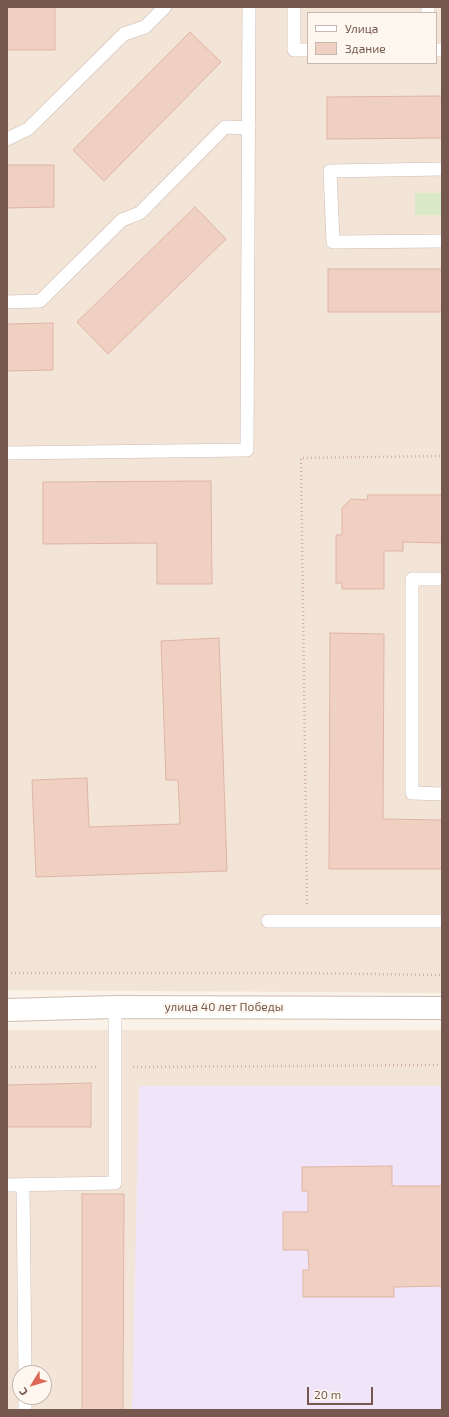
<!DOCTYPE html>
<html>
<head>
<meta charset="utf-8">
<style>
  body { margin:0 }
  #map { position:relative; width:449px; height:1417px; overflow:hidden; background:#fbf3e9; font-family:"Exo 2",sans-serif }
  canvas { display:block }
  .frame { position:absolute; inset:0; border:8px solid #75584e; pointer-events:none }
  .legend { position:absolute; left:307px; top:12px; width:130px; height:52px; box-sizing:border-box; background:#fef7ef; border:1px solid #c7b7af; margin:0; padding:5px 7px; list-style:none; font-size:12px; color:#75584e }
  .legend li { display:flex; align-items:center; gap:8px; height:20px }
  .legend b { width:20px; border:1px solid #c7b7af }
  .north { position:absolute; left:12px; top:1365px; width:40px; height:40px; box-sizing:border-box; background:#fef7ef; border:1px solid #c7b7af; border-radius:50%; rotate:232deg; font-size:11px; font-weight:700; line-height:16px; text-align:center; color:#75584e }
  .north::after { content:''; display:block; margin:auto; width:14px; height:18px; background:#dd6856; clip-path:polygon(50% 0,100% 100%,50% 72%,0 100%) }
  .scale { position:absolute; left:307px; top:1387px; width:66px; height:18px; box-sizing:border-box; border:2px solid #75584e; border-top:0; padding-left:5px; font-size:12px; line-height:14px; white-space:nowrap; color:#75584e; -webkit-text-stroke:3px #fef7ef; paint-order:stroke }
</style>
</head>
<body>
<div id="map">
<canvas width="449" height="1417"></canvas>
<div class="frame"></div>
<ul class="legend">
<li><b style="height:5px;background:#fff"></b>Улица</li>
<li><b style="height:11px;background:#efd0c2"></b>Здание</li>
</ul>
<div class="north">С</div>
<div class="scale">20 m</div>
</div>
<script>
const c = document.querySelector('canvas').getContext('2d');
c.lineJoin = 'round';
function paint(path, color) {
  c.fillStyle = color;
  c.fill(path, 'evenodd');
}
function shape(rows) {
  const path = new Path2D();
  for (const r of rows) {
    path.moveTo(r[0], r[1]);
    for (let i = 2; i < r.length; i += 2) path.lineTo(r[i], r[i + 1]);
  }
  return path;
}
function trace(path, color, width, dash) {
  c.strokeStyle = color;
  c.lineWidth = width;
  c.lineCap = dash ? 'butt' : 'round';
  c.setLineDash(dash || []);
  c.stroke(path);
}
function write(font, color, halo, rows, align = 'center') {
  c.font = font + ' "Exo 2",sans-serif';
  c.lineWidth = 4;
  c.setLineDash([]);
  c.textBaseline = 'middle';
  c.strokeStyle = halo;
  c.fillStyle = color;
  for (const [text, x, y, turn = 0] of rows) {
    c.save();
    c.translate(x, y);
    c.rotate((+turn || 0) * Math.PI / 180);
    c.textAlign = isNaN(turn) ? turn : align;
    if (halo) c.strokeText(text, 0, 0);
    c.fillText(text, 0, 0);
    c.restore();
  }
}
paint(shape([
  [7,7,442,7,442,993,7,990],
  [308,13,436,13,436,63,308,63],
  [7,1030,442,1030,442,1410,7,1410],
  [20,1373,44,1373,44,1397,20,1397]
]), '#f3e4d8');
paint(shape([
  [139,1086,442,1086,442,1410,132,1410]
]), '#f0e5f8');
paint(shape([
  [415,193,442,193,442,215,415,215]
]), '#d8e9c8');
const building = shape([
  [7,7,55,7,55,50,7,50,7,7],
  [190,32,221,62,104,181,73,150,190,32],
  [442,96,442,138,327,139,327,97,442,96],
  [7,165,54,165,54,207,7,208,7,165],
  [195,207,226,239,108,354,77,322,195,207],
  [328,269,442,269,442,312,328,312,328,269],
  [53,323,53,370,7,371,7,324,53,323],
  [211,481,212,584,157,584,157,543,43,544,43,482,211,481],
  [368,495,442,495,442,543,403,542,403,551,384,551,384,589,342,589,342,583,336,583,336,535,342,535,342,508,351,499,367,500,368,495],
  [330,633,384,634,383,819,442,820,442,869,329,869,330,633],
  [219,638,227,871,36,877,32,780,87,778,89,827,180,824,178,780,166,780,161,641,219,638],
  [91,1083,91,1127,7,1127,7,1085,91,1083],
  [392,1166,392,1186,442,1186,442,1286,394,1287,394,1297,303,1297,303,1270,309,1270,308,1250,283,1250,283,1212,308,1212,308,1191,302,1191,302,1167,392,1166],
  [82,1194,124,1194,123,1410,82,1410,82,1194]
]);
paint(building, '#efd0c2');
trace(building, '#e1b5a3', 1);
const service = shape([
  [294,7,294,50,308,50],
  [428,7,428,13],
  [436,50,442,50],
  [7,139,28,129,124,34,145,27,165,7],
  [442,169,330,171,333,242,442,241],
  [7,302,40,301,122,220,140,213,225,127,249,128],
  [7,453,247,450,249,7],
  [442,579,412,579,412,793,442,794],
  [268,921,442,921],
  [7,1185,115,1183,115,1007],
  [23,1185,25,1373],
  [25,1397,25,1410]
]);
const minor = shape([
  [7,1010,115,1007,442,1008]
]);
trace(service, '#cfbcb2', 14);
trace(minor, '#cfbcb2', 24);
trace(shape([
  [307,904,301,458,442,456],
  [7,973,292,973,442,975],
  [7,1067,98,1067],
  [133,1067,442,1065]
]), '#d4b3a5', 2.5, [1, 3]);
trace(service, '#fff', 13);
trace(minor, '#fff', 22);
write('12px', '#75584e', '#fef7ef', [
  ["улица 40 лет Победы",224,1007]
]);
</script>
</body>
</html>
